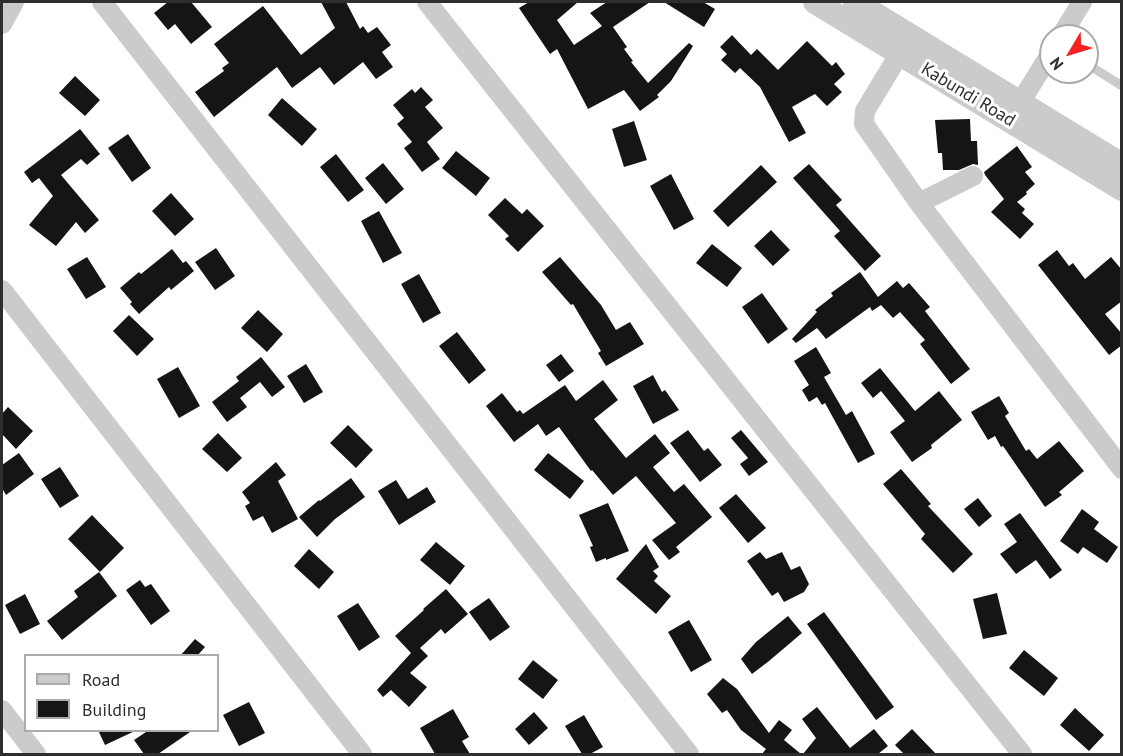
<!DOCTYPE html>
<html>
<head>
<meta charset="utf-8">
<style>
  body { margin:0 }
  #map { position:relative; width:1123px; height:756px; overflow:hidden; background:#fff; font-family:"PT Sans",sans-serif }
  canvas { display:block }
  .frame { position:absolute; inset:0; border:3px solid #2e2e2e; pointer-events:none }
  .legend { position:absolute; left:24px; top:654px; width:195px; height:78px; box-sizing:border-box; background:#fff; border:2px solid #ababab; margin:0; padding:8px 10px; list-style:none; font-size:18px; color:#2e2e2e }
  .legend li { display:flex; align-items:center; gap:12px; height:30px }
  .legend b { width:30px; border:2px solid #ababab }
  .north { position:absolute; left:1039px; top:24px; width:60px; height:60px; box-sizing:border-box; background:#fff; border:2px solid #ababab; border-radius:50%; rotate:232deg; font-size:16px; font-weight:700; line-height:24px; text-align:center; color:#2e2e2e }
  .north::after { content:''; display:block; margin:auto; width:21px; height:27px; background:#f32121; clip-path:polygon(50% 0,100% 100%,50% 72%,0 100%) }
</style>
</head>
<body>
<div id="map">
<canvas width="1123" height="756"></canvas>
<div class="frame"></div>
<ul class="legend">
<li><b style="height:8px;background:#cbcbcb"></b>Road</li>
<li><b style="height:16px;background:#151515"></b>Building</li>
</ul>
<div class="north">N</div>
</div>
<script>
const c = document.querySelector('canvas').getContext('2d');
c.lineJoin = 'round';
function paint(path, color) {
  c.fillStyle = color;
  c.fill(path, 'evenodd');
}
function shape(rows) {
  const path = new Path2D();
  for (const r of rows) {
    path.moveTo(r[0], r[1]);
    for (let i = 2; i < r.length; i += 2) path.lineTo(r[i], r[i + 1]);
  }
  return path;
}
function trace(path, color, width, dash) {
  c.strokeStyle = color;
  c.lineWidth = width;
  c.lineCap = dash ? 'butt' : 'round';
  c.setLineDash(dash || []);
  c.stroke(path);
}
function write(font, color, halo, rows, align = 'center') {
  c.font = font + ' "PT Sans",sans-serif';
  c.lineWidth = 6;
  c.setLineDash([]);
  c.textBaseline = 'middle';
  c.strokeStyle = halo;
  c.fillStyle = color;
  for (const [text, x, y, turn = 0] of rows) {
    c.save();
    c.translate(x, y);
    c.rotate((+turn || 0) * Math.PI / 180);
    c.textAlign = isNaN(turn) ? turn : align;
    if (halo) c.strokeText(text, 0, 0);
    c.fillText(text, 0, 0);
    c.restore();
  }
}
paint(shape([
  [168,2,191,2,212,27,191,44,175,24,168,30,154,13],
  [321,2,346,2,360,29,363,26,368,33,377,27,391,45,382,52,393,67,376,79,363,62,334,85,320,67,292,88,277,67,214,117,195,92,224,71,222,68,229,63,214,44,263,6,301,55,335,28],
  [529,2,578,2,557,20,574,45,602,26,590,13,607,2,650,2,613,27,627,47,624,49,633,61,631,62,648,83,689,43,693,46,671,81,657,95,659,97,640,111,624,90,588,109,557,49,550,54,519,8],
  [664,2,703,2,715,9,704,27],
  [732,35,751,55,757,49,778,70,807,41,832,66,836,62,845,74,834,84,842,92,827,106,815,94,792,107,806,133,789,142,760,87,740,68,735,73,721,60,727,54,720,47],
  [75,76,100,100,85,116,59,93],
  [421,87,433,100,425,107,443,128,427,142,440,159,422,172,404,148,412,142,397,124,404,118,393,105,412,89,415,93],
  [282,98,317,129,302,146,268,115],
  [970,119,971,141,977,141,978,165,973,164,959,170,943,170,942,153,938,153,935,120],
  [634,121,647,160,624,167,612,129],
  [80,129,100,154,87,165,81,159,61,175,99,220,85,233,76,222,56,246,29,225,53,196,39,178,32,183,24,172],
  [128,134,151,168,132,182,108,148],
  [1017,146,1032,167,1025,172,1035,184,1026,192,1027,194,1017,202,1025,209,1022,213,1034,224,1020,239,991,212,1004,199,985,175,984,172],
  [456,151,490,178,476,196,442,168],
  [336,154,364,190,348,202,320,167],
  [383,163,404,189,386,204,365,178],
  [809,164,842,200,836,205,881,256,865,271,834,236,840,231,793,178],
  [761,165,777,182,728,227,713,211],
  [671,174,694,219,674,230,650,186],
  [171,193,194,219,175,236,152,211],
  [505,198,522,214,527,209,544,226,518,252,505,239,509,236,488,215],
  [379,211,402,253,383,263,361,221],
  [771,230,790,250,773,266,754,246],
  [712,244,742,268,727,287,696,263],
  [216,248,235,276,215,290,195,262],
  [172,249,183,263,186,261,194,271,171,290,169,287,139,314,130,304,132,302,120,288,139,272,141,274],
  [1057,250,1069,266,1073,263,1085,279,1111,257,1122,270,1122,301,1105,314,1122,334,1122,345,1109,355,1038,265],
  [87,257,106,287,86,299,67,269],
  [560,257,601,305,616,330,630,322,644,344,606,366,598,353,601,351,573,304,571,305,542,272],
  [860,272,878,297,897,281,903,288,909,283,930,307,925,311,970,369,951,384,920,344,925,340,900,312,893,318,881,305,872,311,870,307,826,339,817,328,796,343,792,339,817,312,815,310,833,296,831,293],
  [419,274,441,313,423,323,401,284],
  [762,293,788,329,768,344,742,307],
  [258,310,283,334,267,352,241,328],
  [129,315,154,339,137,356,113,331],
  [457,332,486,370,469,384,439,346],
  [816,347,831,373,824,377,846,415,852,411,875,454,858,463,825,403,822,405,817,397,809,402,802,390,809,385,794,361],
  [561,354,574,371,559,382,546,365],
  [261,357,285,387,272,397,260,382,240,398,247,407,227,422,212,402,239,381,236,377],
  [306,364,323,392,304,403,287,376],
  [178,367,200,406,179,418,157,379],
  [880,368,915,411,939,391,962,420,931,445,932,448,912,462,890,432,905,421,881,391,873,398,861,383],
  [653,375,662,392,665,390,679,410,653,424,633,386],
  [603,380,618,400,594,419,626,458,655,434,670,453,653,467,674,492,684,484,712,517,676,547,680,552,669,560,652,540,676,523,636,476,613,495,592,470,591,471,559,427,546,436,538,424,514,442,486,406,502,393,517,412,520,410,523,414,565,385,576,401],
  [999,396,1009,413,1005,416,1026,451,1029,449,1037,459,1059,441,1084,471,1059,492,1062,495,1045,507,1003,446,1001,447,995,436,988,440,971,412],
  [8,407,33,431,16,449,2,434,2,414],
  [348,425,373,450,356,468,330,443],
  [688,430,704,451,708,448,722,465,700,482,670,443],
  [741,430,768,462,749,476,740,464,748,458,731,438],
  [218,433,242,458,227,472,202,449],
  [19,453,34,474,6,495,2,488,2,465],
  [548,453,584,481,570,499,534,470],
  [276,462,286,475,278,481,298,519,272,533,263,516,253,521,245,506,250,503,242,492],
  [60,467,79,496,60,508,41,479],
  [901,469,931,504,928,506,973,554,953,573,921,539,925,534,883,484],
  [351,478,365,497,335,519,317,537,299,517,319,500,320,501],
  [396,480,408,499,427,487,436,502,399,525,378,491],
  [736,494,766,528,748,543,719,508],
  [978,498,992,516,979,527,964,509],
  [608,503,629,551,606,560,606,558,596,562,590,547,593,546,579,515],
  [1082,509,1099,522,1094,529,1118,547,1107,563,1083,547,1078,554,1060,541],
  [1020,513,1062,570,1050,579,1036,560,1016,574,1000,554,1017,542,1004,524],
  [92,515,124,548,100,572,68,539],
  [436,542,465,566,450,585,420,560],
  [646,544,659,567,653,571,658,576,654,581,671,596,656,614,616,579],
  [309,549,334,572,319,589,294,566],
  [760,552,766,559,782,552,791,570,800,566,809,584,804,592,784,602,778,592,772,596,747,561],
  [99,572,117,596,62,640,47,621,78,597,74,591],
  [140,580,145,587,151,584,170,611,151,625,126,590],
  [446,589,468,614,445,634,441,629,420,648,428,656,410,673,427,687,409,707,391,690,383,697,377,690,411,653,395,636,424,610,423,609],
  [997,593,1007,634,983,639,973,599],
  [25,594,40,624,20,634,5,605],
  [489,598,510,627,490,641,469,612],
  [358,603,380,637,359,651,337,616],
  [824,612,894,707,876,720,807,624],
  [788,616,802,633,769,661,752,674,741,659,756,642],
  [689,620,712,660,691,672,668,632],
  [195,639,205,647,197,656,180,656],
  [1024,650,1058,678,1044,696,1009,668],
  [533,660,558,680,543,699,518,679],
  [723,678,737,689,769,733,779,720,792,730,784,740,801,754,762,754,766,749,741,730,727,710,722,713,707,694],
  [249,702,265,733,239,746,223,715],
  [817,707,850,748,874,729,888,746,878,754,803,754,816,738,802,719],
  [1075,708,1104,735,1089,751,1060,725],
  [453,709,469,737,462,741,470,754,435,754,420,728],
  [534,712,548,728,529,745,515,729],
  [584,715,603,747,590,754,582,754,565,726],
  [912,729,936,754,904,754,895,745],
  [98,730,137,730,105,745],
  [149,730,193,730,158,754,144,754,134,740]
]), '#151515');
trace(shape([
  [1087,64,1122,86]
]), '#cbcbcb', 9);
trace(shape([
  [102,2,689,754],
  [427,2,1022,754],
  [2,24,14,2],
  [1061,36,1082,2],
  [900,53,865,111,864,124,919,203,1122,469],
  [1013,114,1051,53],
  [919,203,973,176],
  [2,290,362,754],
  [2,710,36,754]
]), '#cbcbcb', 20);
trace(shape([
  [815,2,1122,189],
  [855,2,1122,165]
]), '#cbcbcb', 24);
write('18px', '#2e2e2e', '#fff', [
  ["Kabundi Road",968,95,31]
]);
</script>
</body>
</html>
